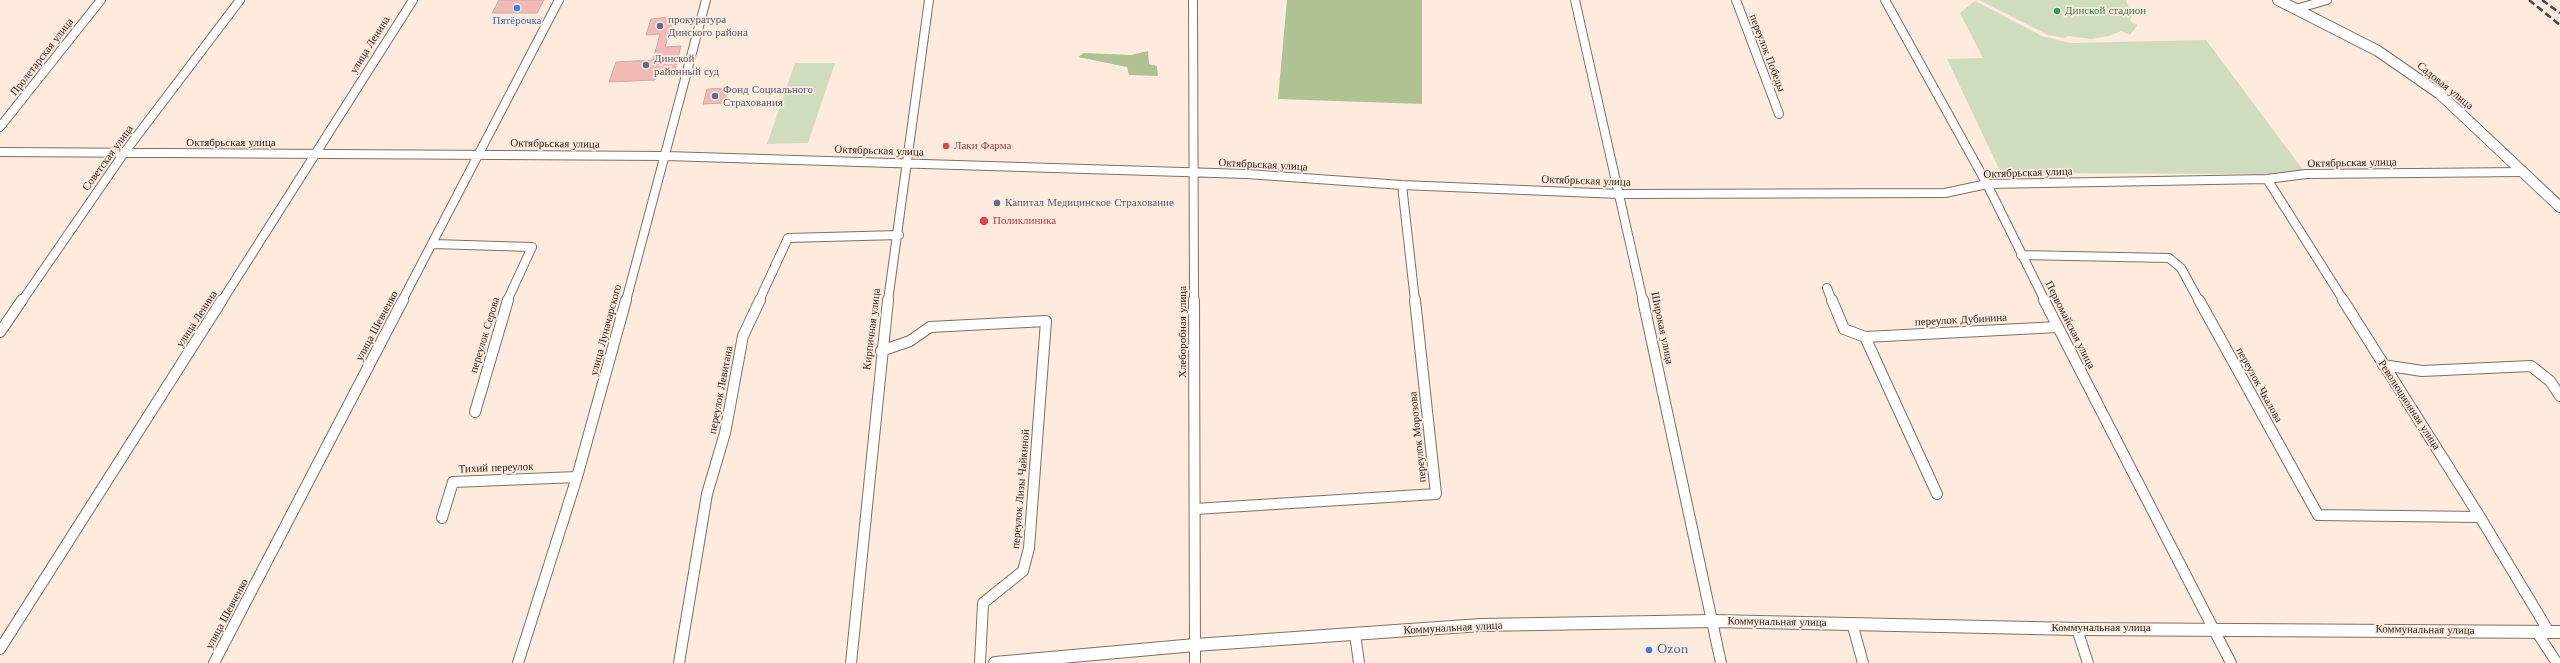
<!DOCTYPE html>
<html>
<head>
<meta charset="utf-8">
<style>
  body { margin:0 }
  canvas { display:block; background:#feebdd }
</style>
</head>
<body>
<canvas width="2560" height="663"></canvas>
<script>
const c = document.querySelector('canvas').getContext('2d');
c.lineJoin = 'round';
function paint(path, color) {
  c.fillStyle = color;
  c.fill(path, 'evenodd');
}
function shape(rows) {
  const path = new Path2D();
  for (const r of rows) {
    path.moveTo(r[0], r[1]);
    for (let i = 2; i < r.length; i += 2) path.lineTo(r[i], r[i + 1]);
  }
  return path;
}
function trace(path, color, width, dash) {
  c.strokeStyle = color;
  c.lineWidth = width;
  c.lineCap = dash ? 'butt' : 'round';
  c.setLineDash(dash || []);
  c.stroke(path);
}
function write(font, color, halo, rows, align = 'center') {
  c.font = font + ' "Libre Baskerville",serif';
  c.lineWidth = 3.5;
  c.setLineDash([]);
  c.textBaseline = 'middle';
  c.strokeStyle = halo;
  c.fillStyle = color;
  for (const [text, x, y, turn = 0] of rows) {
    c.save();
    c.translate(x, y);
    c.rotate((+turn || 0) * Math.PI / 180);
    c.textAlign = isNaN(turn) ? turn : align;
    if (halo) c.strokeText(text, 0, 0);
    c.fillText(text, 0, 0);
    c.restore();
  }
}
paint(shape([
  [1979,0,2126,0,2132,16,2130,21,2138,25,2130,35,2121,31,2109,36,2091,39,2069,36,2064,38,2048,35],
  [1975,1,2042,36,2070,43,2206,40,2306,174,2001,173,1947,59,1983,58,1960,13],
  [795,63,835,63,808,143,767,144]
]), '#d0dcbe');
paint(shape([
  [1287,0,1422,0,1422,104,1278,99],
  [1148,51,1149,64,1157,66,1158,76,1129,75,1127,67,1078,57,1084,53,1131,55]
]), '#afc294');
const building = shape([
  [499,0,544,0,537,13,492,13,499,0],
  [669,17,668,20,673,20,665,47,681,46,675,69,658,70,655,80,609,82,616,62,653,60,660,34,646,35,651,19,669,17],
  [728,88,724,103,703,104,707,89,728,88]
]);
paint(building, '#f2bab7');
trace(building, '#c4acab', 1);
const minorFar1 = shape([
  [1193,0,1194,301],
  [1575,0,1643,301],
  [1736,0,1779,114],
  [1885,0,1987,184,2045,301],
  [2296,9,2327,0],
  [0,127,101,0],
  [0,152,666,156,1247,174,1402,185,1620,194,1945,193,1987,184,2267,179,2306,174,2523,172],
  [2267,179,2344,301],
  [1402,185,1415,301],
  [433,244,532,247,507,301],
  [2021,255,2169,258,2181,268,2199,301],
  [1827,288,1832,301],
  [22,301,124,153,240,0],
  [222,301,413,0],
  [402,301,559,0],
  [626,301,706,0],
  [759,301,788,238,899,235],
  [888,301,929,0]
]);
const minor = shape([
  [1194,300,1195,663],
  [1643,300,1721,663],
  [1832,300,1844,329,1865,337],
  [2044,300,2231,663],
  [2199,300,2318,515,2480,517],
  [2343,300,2480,517,2549,632],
  [0,332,22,300],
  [881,351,910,341,930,327,1046,321,1029,548,1023,571,983,603,980,663],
  [2383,365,2422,371,2531,366,2550,381,2560,396],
  [475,412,508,300],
  [1937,494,1865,337,2058,327],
  [1195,509,1436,494,1415,300],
  [442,518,453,482,577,477],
  [1852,623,1863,663],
  [2077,629,2088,663],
  [2536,631,2557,663],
  [1355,634,1359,663],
  [0,649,222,300],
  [214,663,403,300],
  [518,663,577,477,626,300],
  [679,663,707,494,725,433,743,336,760,300],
  [851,663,888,300]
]);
const tertiaryFar1 = shape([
  [2278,0,2378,51,2440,94,2560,207]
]);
const tertiary = shape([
  [995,663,1195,645,1481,625,1713,621,2077,629,2560,632]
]);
trace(minorFar1, '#806f62', 10);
trace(minor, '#806f62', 12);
trace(tertiaryFar1, '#806f62', 12);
trace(tertiary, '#806f62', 14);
trace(minorFar1, '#fff', 8);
trace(minor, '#fff', 10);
trace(tertiaryFar1, '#fff', 10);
trace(tertiary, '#fff', 12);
trace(shape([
  [2529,0,2560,25],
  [2542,0,2560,13]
]), '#4b423c', 2.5, [7, 3.5]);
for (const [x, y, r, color] of [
  [517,8,4,"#3f7fe0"],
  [2057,11,4,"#2e9e5b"],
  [660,26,4,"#5c6f8a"],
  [646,65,4,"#5c6f8a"],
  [715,96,4,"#5c6f8a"],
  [946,146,4,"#e0444e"],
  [997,203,4,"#5c6f8a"],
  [984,221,5,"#e0444e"],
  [1649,650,4,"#3f7fe0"]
]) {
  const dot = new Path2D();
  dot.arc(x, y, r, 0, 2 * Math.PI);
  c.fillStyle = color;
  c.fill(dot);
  trace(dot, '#feebdd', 1.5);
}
write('11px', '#27864d', '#feebdd', [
  ["Динской стадион",2065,11]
], 'left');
write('11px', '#4e5e75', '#feebdd', [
  ["прокуратура",668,20],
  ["Динского района",668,33],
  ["Динской",654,59],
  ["районный суд",654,72],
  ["Фонд Социального",723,90],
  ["Страхования",723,103],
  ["Капитал Медицинское Страхование",1005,203]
], 'left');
write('11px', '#366cbe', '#feebdd', [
  ["Пятёрочка",517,21],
  ["Ozon",1657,650,"left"]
]);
write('11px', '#2b241f', '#feebdd', [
  ["улица Ленина",370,45,-58],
  ["переулок Победы",1767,53,69],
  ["Пролетарская улица",42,57,-52],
  ["Садовая улица",2445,86,39],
  ["Октябрьская улица",231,143],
  ["Октябрьская улица",555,144,1],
  ["Октябрьская улица",879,151,2],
  ["Советская улица",108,158,-54],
  ["Октябрьская улица",2352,163,-1],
  ["Октябрьская улица",1263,165,3],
  ["Октябрьская улица",2028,173,-2],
  ["Октябрьская улица",1586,181,2],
  ["улица Ленина",197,319,-57],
  ["переулок Дубинина",1961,320,-3],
  ["Первомайская улица",2070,325,63],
  ["улица Шевченко",377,326,-62],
  ["Широкая улица",1662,328,78],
  ["Кирпичная улица",872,329,-83],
  ["улица Луначарского",606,330,-75],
  ["Хлеборобная улица",1183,332,-90],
  ["переулок Серова",485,335,-73],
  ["переулок Чкалова",2259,385,61],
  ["переулок Левитана",721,390,-79],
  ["Революционная улица",2409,405,57],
  ["переулок Морозова",1418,437,-96],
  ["Тихий переулок",496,468,-2],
  ["переулок Лизы Чайкиной",1021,489,-85],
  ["улица Шевченко",227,614,-62],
  ["Коммунальная улица",1777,622,1],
  ["Коммунальная улица",1453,628,-3],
  ["Коммунальная улица",2101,628],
  ["Коммунальная улица",2425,630,1]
]);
write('11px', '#be3a42', '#feebdd', [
  ["Лаки Фарма",954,146],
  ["Поликлиника",993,221]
], 'left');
</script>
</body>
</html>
